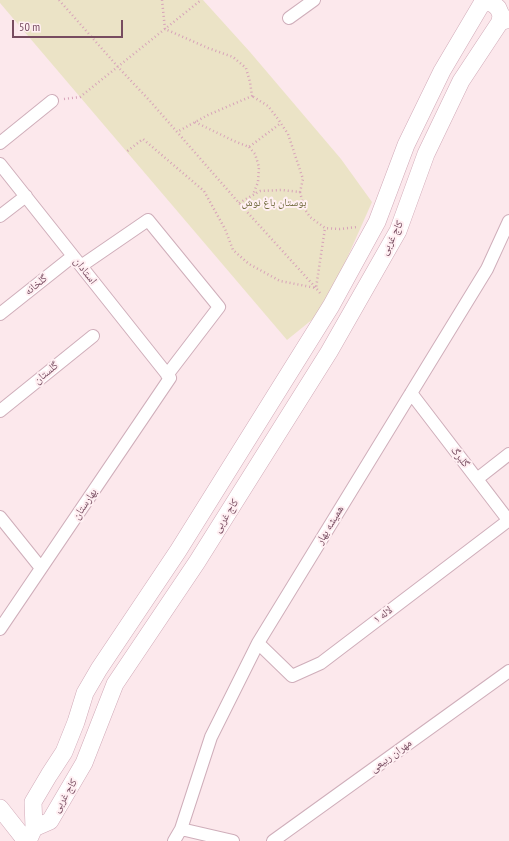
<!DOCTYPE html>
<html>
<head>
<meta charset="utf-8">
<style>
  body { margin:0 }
  #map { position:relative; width:509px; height:841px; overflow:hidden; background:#fce8ec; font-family:"PT Sans Narrow",sans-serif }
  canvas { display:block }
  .scale { position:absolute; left:12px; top:20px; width:111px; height:18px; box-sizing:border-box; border:2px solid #774c60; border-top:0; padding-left:5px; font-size:12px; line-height:14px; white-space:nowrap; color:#774c60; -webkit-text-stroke:3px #ffeff2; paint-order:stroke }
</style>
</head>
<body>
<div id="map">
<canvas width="509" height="841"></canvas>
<div class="scale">50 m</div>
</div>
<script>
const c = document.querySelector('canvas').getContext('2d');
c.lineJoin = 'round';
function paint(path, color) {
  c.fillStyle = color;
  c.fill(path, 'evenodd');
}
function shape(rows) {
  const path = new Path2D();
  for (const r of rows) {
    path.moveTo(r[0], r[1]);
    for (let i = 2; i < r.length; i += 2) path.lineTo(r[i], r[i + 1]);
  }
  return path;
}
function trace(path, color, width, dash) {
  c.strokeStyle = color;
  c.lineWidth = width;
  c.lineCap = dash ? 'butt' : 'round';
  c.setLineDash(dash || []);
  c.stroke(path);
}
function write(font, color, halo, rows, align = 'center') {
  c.font = font + ' "PT Sans Narrow","Noto Naskh Arabic",sans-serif';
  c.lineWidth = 4;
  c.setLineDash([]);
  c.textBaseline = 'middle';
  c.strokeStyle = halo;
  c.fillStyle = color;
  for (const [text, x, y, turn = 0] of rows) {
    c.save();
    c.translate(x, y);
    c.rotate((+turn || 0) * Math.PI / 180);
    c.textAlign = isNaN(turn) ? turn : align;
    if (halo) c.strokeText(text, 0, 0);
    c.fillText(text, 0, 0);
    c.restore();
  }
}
paint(shape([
  [0,0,203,0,250,52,341,159,372,202,324,310,287,340,0,3]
]), '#ebe3c6');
const street = shape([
  [289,18,314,0],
  [0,143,52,101],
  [0,164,170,378,0,629],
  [0,216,26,196],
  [81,266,148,220,219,307,167,375],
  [0,314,73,256],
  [411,393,509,521],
  [0,411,93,336],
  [477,479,509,454],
  [0,517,41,568],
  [258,643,292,676,321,663,509,520],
  [181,829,233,841],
  [174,841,181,829,211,737,258,643,487,269,509,221],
  [273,841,509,671]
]);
const secondary = shape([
  [483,2,492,3,498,8,501,15,500,22],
  [0,808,26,841],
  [34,828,50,821,84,763,115,684,197,562,329,352,398,231,426,154,461,81,500,22,509,19],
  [28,841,34,828,33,802,49,775,64,752,76,722,85,693,99,669,178,551,331,306,377,222,406,145,442,71,484,0]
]);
trace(street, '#cfaeba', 14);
trace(secondary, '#d0a9b7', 18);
trace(shape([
  [59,0,118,67,150,101,239,203,316,288,280,281,249,264,233,250,225,229,204,191,143,139,126,152],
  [162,0,165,29,208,48,233,57,246,68,250,82,252,96,208,115,177,132],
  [64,99,80,97,201,0],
  [195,122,234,141,249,147,281,123],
  [249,147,255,154,259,167,258,182,253,195],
  [300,192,304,208,310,217,325,228,340,229,357,227],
  [239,203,260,191,282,190,300,192,303,179,288,134,278,119,268,106,252,96],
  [320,293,316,288,325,228]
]), '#d7a2b9', 2.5, [1, 3]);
trace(street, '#fff', 12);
trace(secondary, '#fff', 17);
write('11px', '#716b3e', '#ffeff2', [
  ["بوستان باغ نوش",274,203]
]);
write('11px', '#774c60', '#ffeff2', [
  ["کاج غربی",392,238,-63],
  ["استادان",85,271,52],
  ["گلخانه",36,285,-39],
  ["گلستان",46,373,-39],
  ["گلبرگ",460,457,52],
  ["بهارستان",85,504,-56],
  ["کاج غربی",226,516,-58],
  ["همیشه بهار",330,525,-59],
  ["لاله ۱",383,615,-37],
  ["مهران ربیعی",391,756,-36],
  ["کاج غربی",65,796,-59]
]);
</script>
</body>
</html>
